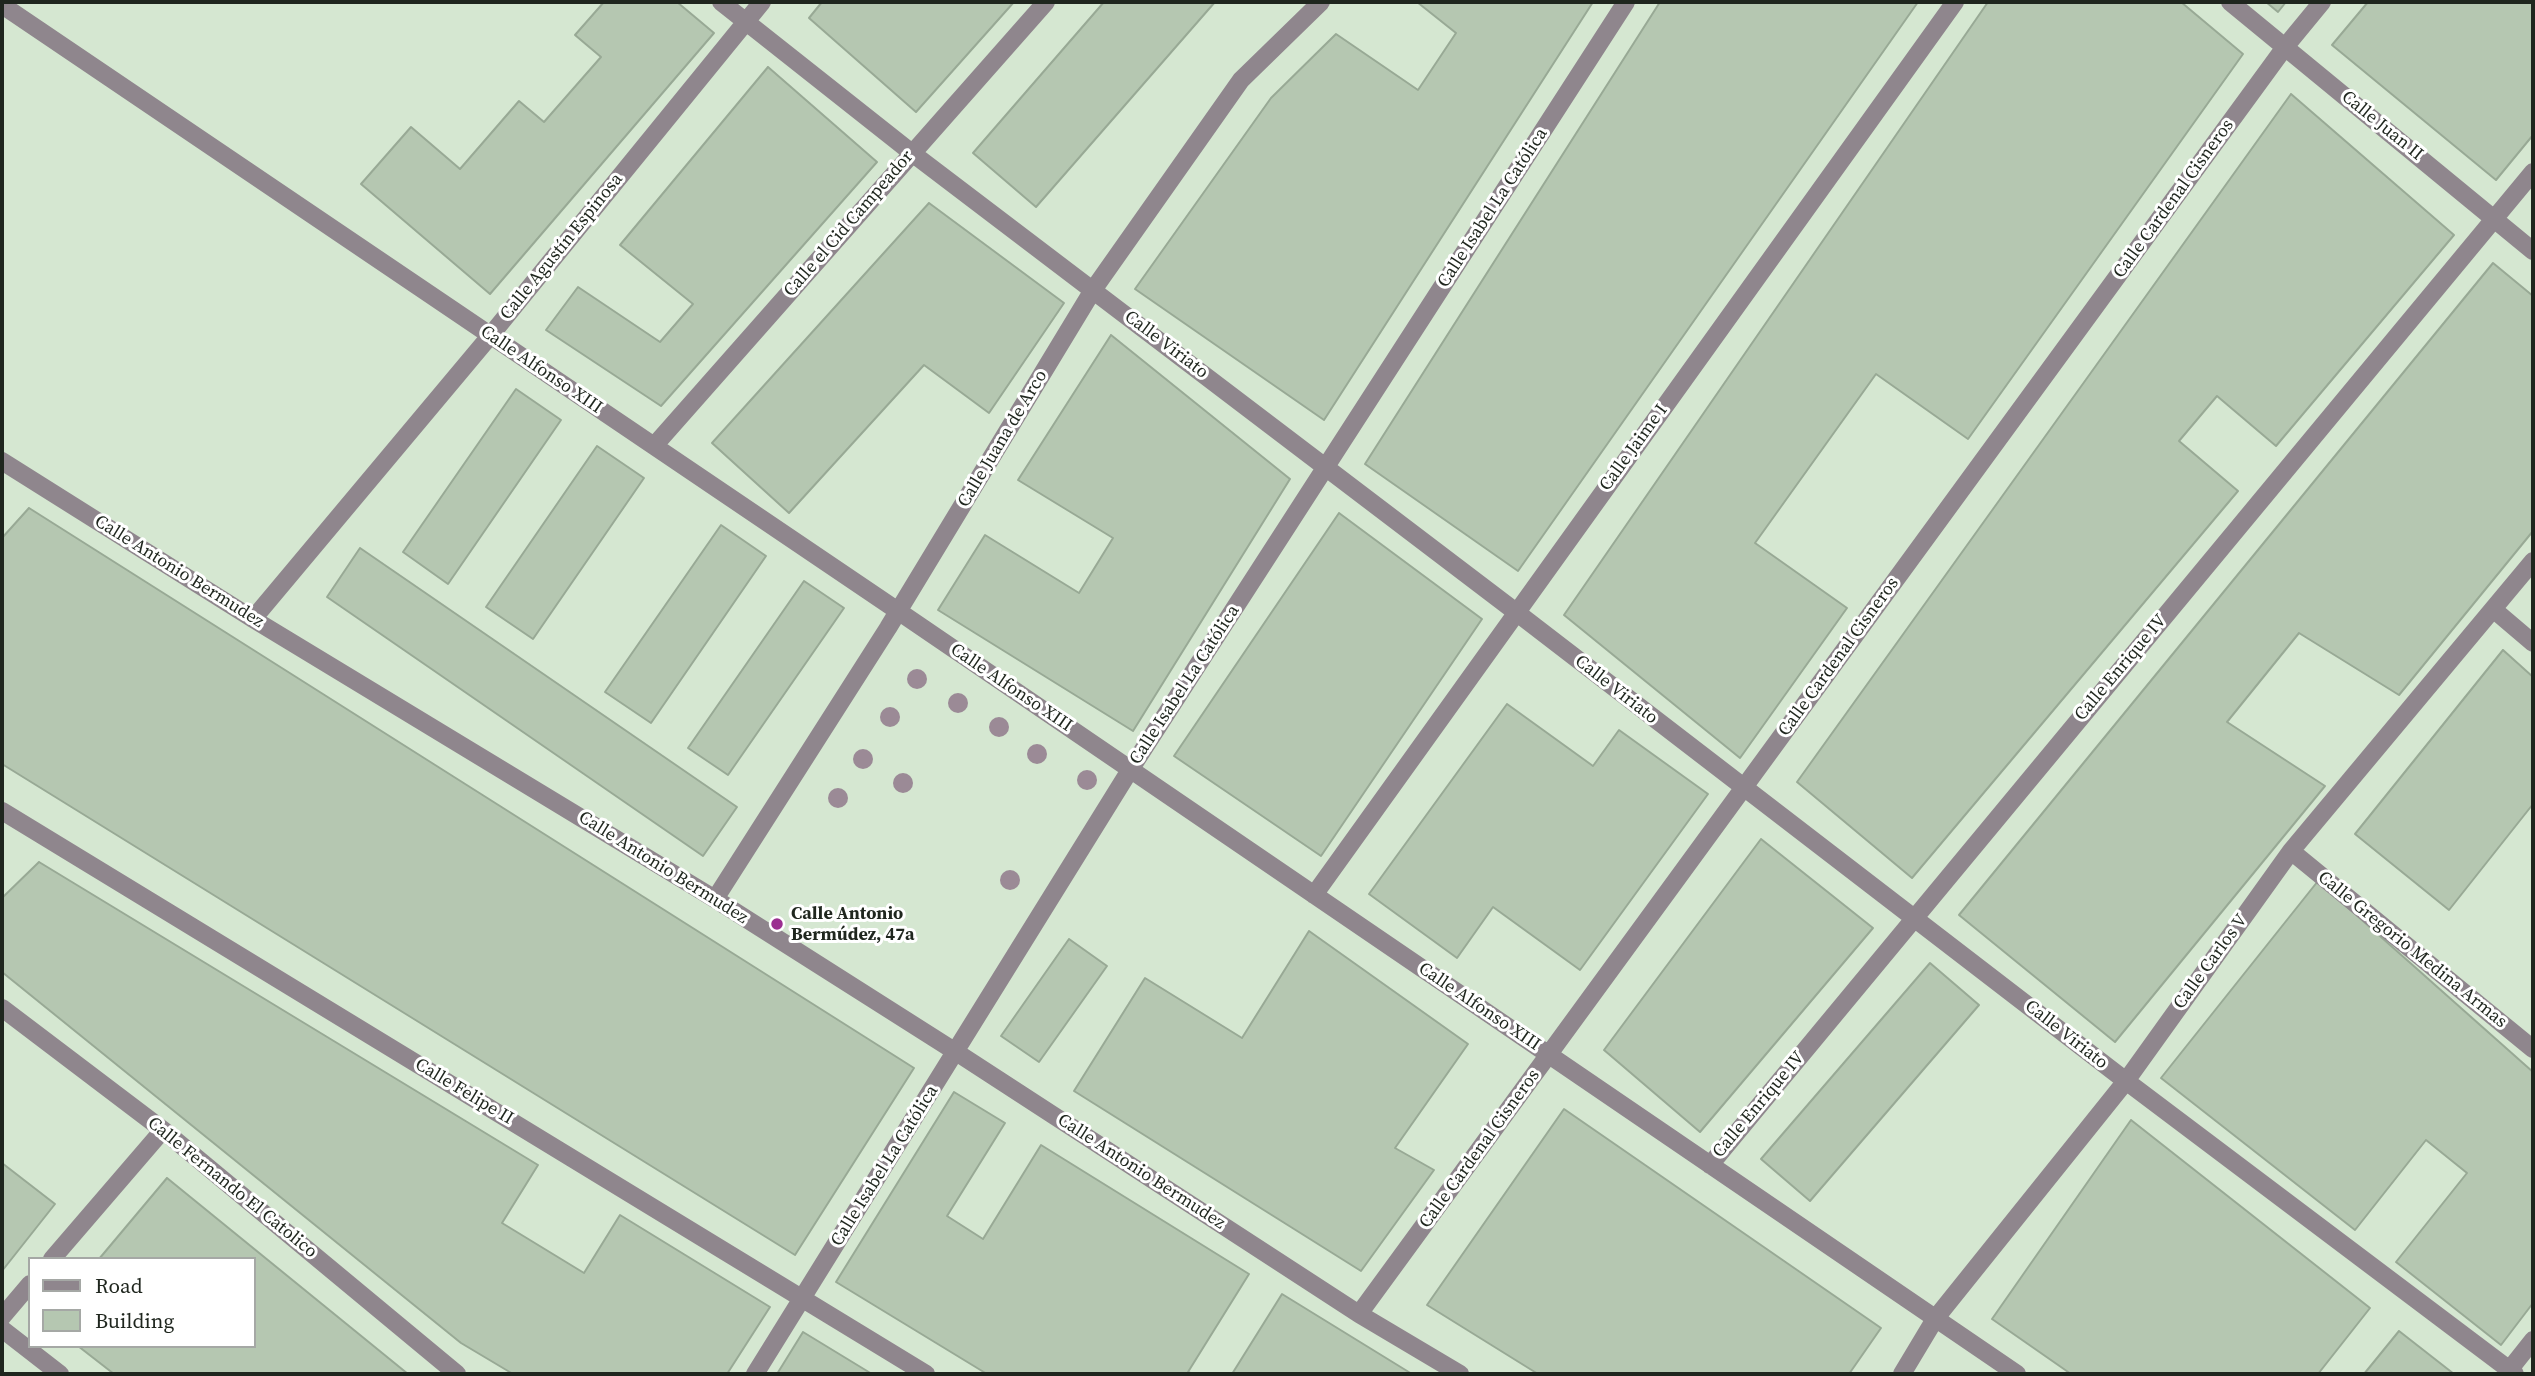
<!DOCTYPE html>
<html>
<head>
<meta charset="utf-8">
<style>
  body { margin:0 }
  #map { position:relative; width:2535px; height:1376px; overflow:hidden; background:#d5e7d1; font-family:"Source Serif 4",serif }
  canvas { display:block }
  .frame { position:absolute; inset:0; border:4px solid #1f261e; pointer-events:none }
  .legend { position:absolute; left:28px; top:1257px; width:228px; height:91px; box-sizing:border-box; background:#fff; border:2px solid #a5a8a5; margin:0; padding:9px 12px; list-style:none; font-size:21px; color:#1f261e }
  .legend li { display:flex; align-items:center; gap:14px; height:35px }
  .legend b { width:35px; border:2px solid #a5a8a5 }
</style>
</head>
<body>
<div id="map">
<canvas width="2535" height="1376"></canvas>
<div class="frame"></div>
<ul class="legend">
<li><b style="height:9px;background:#8f868d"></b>Road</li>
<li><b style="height:19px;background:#b5c7b1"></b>Building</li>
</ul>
</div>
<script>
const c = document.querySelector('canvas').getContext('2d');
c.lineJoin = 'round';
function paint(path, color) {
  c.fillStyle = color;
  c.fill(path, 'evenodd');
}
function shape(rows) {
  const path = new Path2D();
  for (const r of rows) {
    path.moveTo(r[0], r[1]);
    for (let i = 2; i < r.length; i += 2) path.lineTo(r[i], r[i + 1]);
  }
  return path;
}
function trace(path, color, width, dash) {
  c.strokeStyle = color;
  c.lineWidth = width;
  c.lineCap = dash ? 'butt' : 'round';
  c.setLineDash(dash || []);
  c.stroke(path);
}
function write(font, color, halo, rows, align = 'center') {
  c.font = font + ' "Source Serif 4",serif';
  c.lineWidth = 6;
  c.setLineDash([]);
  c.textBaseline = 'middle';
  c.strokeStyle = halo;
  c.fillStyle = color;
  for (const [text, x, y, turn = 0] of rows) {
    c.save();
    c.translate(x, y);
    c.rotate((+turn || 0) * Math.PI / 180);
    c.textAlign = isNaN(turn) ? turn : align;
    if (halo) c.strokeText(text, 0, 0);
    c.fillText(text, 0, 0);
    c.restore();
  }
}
const building = shape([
  [604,2,677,2,714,33,490,294,361,184,411,127,460,169,519,101,544,122,601,57,575,35,604,2],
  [822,2,1014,2,916,112,809,18,822,2],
  [1104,2,1215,2,1036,207,973,153,1104,2],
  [1417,2,1593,2,1324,420,1135,289,1271,98,1336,34,1418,90,1456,33,1417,2],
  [1660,2,1918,2,1518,571,1365,464,1660,2],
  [1988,2,2181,2,2243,54,1968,439,1876,374,1755,543,1847,608,1740,758,1564,615,1988,2],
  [2266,2,2286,2,2278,12,2266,2],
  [2368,2,2533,2,2533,135,2496,180,2332,45,2368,2],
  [768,67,877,162,661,406,546,330,578,287,660,342,693,304,620,245,768,67],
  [2291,94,2454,235,2276,446,2217,396,2179,441,2238,491,1912,878,1797,782,2291,94],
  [929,203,1064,303,989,413,924,365,789,513,712,443,929,203],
  [2493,263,2533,296,2533,531,2399,695,2299,633,2227,722,2325,786,2115,1042,1959,915,2493,263],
  [1111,335,1290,479,1133,731,938,610,985,535,1079,593,1113,538,1018,480,1111,335],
  [516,389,561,420,448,584,403,552,516,389],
  [597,446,644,478,533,639,486,607,597,446],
  [29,508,914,1068,795,1255,2,764,2,538,29,508],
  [1339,513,1482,619,1321,856,1174,756,1339,513],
  [721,525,766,556,651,723,605,692,721,525],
  [360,548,737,807,703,856,327,597,360,548],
  [804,581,844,608,728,775,688,748,804,581],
  [2503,650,2533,677,2533,804,2449,910,2355,834,2503,650],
  [1507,704,1593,766,1619,730,1708,794,1580,970,1493,907,1457,958,1369,894,1507,704],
  [1761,839,1873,928,1700,1132,1604,1050,1761,839],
  [39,862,538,1165,502,1223,584,1273,620,1215,770,1307,727,1374,513,1374,461,1343,2,972,2,898,39,862],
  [2318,881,2533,1072,2533,1303,2501,1345,2396,1262,2467,1173,2426,1140,2355,1230,2161,1078,2318,881],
  [1309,931,1468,1044,1395,1148,1434,1170,1361,1271,1074,1091,1145,978,1242,1038,1309,931],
  [1069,939,1107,966,1039,1062,1001,1036,1069,939],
  [1930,963,1979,1005,1810,1201,1761,1159,1930,963],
  [954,1092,1005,1123,947,1216,983,1239,1041,1145,1249,1274,1188,1372,1193,1374,987,1374,836,1282,954,1092],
  [1564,1109,1881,1328,1849,1374,1538,1374,1427,1305,1564,1109],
  [2131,1120,2370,1308,2318,1374,2071,1374,1992,1319,2131,1120],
  [2,1163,55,1204,2,1271,2,1163],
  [167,1178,408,1374,114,1374,78,1346,254,1346,254,1259,99,1259,167,1178],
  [1282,1294,1412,1374,1232,1374,1282,1294],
  [2399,1331,2454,1374,2364,1374,2399,1331],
  [803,1332,872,1374,777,1374,803,1332]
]);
paint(building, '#b5c7b1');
trace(building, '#98a995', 2);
trace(shape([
  [721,2,912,153,1516,612,2126,1081,2515,1374],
  [2230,2,2533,251],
  [2,5,898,611,2017,1374],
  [654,446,1046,2],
  [2,461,253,619,715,899,956,1052,1359,1314,1460,1374],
  [2493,609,2533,643],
  [253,619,490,336,762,2],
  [2,811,926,1374],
  [2291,851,2533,1049],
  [1314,895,1955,2],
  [715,899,888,628,1093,290,1241,80,1321,2],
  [2,1008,163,1130,457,1374],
  [1710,1165,2533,172],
  [52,1259,163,1130],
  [1359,1314,2285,47,2322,2],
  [2,1317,30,1284],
  [2,1329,60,1374],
  [755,1374,1130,770,1626,2],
  [1902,1374,1935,1319,2126,1081,2291,851,2533,561],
  [2506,1374,2533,1340]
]), '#8f868d', 18);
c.fillStyle = '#9b8a96';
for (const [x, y] of [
  [917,679],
  [958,703],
  [890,717],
  [999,727],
  [1037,754],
  [863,759],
  [1087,780],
  [903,783],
  [838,798],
  [1010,880]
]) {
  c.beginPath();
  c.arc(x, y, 10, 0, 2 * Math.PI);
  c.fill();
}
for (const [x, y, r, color] of [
  [777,924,7,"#9b2f90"]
]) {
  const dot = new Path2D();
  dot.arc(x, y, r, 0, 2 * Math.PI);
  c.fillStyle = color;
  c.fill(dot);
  trace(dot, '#fff', 2.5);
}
write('18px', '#1f261e', '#fff', [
  ["Calle Juan II",2382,126,39],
  ["Calle Cardenal Cisneros",2174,199,-54],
  ["Calle Isabel La Católica",1493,208,-57],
  ["Calle el Cid Campeador",849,224,-49],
  ["Calle Agustín Espinosa",562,247,-51],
  ["Calle Viriato",1166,345,37],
  ["Calle Alfonso XIII",541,370,34],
  ["Calle Juana de Arco",1003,439,-59],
  ["Calle Jaime I",1634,448,-54],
  ["Calle Antonio Bermudez",179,572,32],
  ["Calle Cardenal Cisneros",1839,657,-54],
  ["Calle Enrique IV",2121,668,-50],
  ["Calle Isabel La Católica",1185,685,-57],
  ["Calle Alfonso XIII",1011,688,34],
  ["Calle Viriato",1616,690,38],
  ["Calle Antonio Bermudez",663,868,32],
  ["Calle Gregorio Medina Armas",2412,950,39],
  ["Calle Carlos V",2211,962,-54],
  ["Calle Alfonso XIII",1479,1007,34],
  ["Calle Viriato",2066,1035,38],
  ["Calle Felipe II",464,1092,31],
  ["Calle Enrique IV",1759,1105,-50],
  ["Calle Cardenal Cisneros",1480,1149,-54],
  ["Calle Isabel La Católica",885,1166,-58],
  ["Calle Antonio Bermudez",1141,1172,33],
  ["Calle Fernando El Catolico",232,1188,39]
]);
write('bold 18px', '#1f261e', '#fff', [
  ["Calle Antonio",791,914],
  ["Bermúdez, 47a",791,935]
], 'left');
</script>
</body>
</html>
